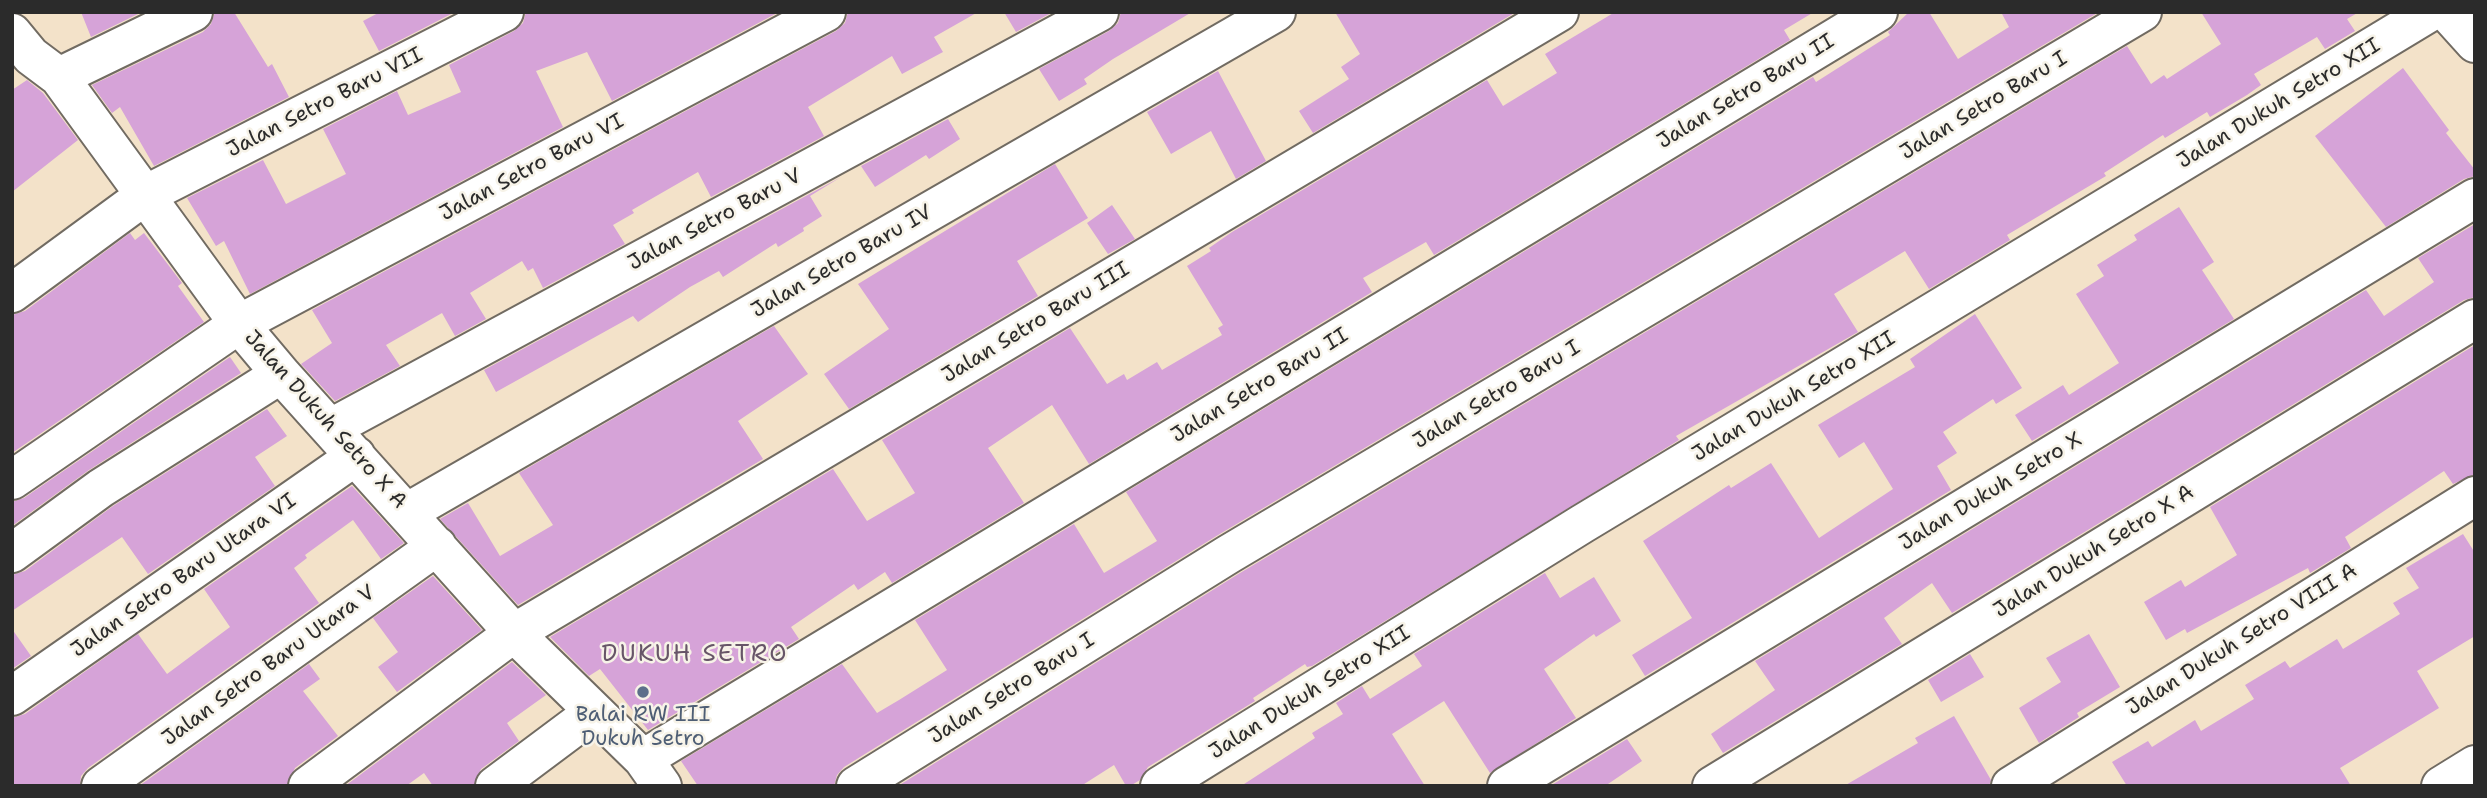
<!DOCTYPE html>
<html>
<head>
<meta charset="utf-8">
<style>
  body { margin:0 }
  #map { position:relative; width:2487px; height:798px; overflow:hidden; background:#f3e2c9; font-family:"Shantell Sans",sans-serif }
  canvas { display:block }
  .frame { position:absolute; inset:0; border:14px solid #2b2b2b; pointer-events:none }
</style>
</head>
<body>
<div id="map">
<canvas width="2487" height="798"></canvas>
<div class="frame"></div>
</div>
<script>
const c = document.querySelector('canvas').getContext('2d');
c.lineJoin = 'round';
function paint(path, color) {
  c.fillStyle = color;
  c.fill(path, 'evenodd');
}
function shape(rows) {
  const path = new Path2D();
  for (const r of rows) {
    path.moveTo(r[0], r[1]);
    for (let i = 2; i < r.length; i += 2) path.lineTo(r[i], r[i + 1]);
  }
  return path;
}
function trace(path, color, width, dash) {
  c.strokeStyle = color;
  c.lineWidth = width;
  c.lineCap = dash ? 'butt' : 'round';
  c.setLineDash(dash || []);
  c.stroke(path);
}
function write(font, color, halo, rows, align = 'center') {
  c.font = font + ' "Shantell Sans",sans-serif';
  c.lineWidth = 5;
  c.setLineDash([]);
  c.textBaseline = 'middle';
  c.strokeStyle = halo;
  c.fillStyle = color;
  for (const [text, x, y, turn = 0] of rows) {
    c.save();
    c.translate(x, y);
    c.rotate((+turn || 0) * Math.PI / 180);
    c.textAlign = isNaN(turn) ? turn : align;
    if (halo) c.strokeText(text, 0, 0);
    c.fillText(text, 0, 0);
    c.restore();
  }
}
paint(shape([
  [81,12,142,12,91,37],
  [215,12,234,12,268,67,272,64,289,97,154,166,120,107,112,113,92,85,203,32,211,24],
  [380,12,455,12,379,51,363,21],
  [526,12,779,12,612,101,587,52,536,71,563,127,250,294,224,241,216,246,187,198,263,160,286,204,346,174,323,129,397,91,408,115,461,92,449,65,514,31,523,23],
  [848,12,978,12,934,37,943,52,902,74,892,56,808,107,824,136,711,197,698,172,632,210,634,213,613,225,625,244,543,288,533,268,528,271,522,261,470,293,486,319,455,336,442,313,386,345,400,366,335,401,301,364,332,343,312,310,836,31,845,23],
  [1004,12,1053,12,1016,32],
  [1121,12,1192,12,1113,59,1084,79,1087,84,1059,101,1039,69,1109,31,1118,23],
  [1335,12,1516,12,1313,133,1299,111,1349,79,1341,67,1360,54],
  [1615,12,1814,12,1784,30,1790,40,1434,255,1426,242,1363,278,1372,292,1089,464,1052,405,988,448,1024,503,892,583,885,572,858,590,854,584,791,627,799,639,648,730,600,669,589,676,550,637,833,469,867,521,915,493,882,440,1070,328,1107,384,1124,374,1127,380,1157,362,1162,370,1222,335,1218,328,1223,325,1187,266,1211,251,1209,248,1232,232,1487,80,1503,106,1557,73,1545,54],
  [1909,12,1929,12,1958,59,2009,27,2001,12,2099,12,1218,535,844,767,837,775,834,786,698,786,681,761,842,664,877,713,899,700,947,670,915,620,1074,524,1104,573,1157,541,1126,492,1813,77,1816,82,1890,35,1888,32],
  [2201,12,2359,12,2347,19,2355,31,2325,49,2317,37,2254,74,2261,85,2247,95,2210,117,2207,112,2165,138,2163,135,2104,173,2106,176,2007,235,2010,240,1929,289,1905,251,1834,294,1858,332,1676,436,1679,440,1312,666,1307,667,1305,664,1253,698,1255,701,1148,767,1140,780,1130,786,1126,786,1114,765,1081,786,898,786,1240,573,2127,46,2151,84,2164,75,2167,79,2221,44],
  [2403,68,2449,130,2446,133,2475,170,2475,176,2464,179,2386,227,2315,136],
  [1218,71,1266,161,1236,179,1211,131,1171,154,1147,112],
  [27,80,43,93,78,140,12,192,12,90],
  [948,119,960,139,929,159,926,155,875,187,861,166],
  [1055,164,1088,218,1017,261,1038,296,849,409,824,374,889,329,858,284],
  [841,177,810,196,822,216,803,228,804,231,778,247,776,243,723,277,719,271,690,287,638,322,633,316,496,392,484,370],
  [1112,205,1135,239,1108,254,1087,223],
  [2179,207,2214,262,2202,270,2234,319,2032,441,2015,415,2063,385,2069,395,2119,363,2076,294,2104,276,2097,265,2137,240,2134,235],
  [2475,224,2475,297,2464,300,1952,613,1932,583,1884,618,1902,644,1723,753,1711,734,1775,690,1755,661,2366,290,2384,316,2434,282,2418,258],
  [130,233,135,240,144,233,182,283,178,286,204,322,12,453,12,315,25,311],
  [1975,314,2022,388,1996,404,1993,399,1943,432,1957,453,1937,466,1951,490,1645,676,1632,655,1692,618,1643,541,1729,485,1731,488,1771,463,1819,538,1893,489,1864,442,1839,458,1818,425,1915,367,1910,359],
  [774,326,808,374,738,421,763,459,518,605,440,519,468,503,500,556,553,525,519,473],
  [2475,345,2475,474,2453,484,2444,471,2345,537,2351,548,2310,573,2308,568,2187,633,2185,629,2166,640,2144,602,2181,580,2185,587,2237,555,2210,507],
  [230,357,241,373,89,470,12,526,12,502,24,498],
  [267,409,287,436,255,457,275,486,148,574,122,537,12,611,12,575,25,571,113,506],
  [352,486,404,543,381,559,353,520,305,555,307,558,294,568,319,603,88,768,81,776,80,786,12,786,12,718,25,714,138,634,167,674,230,627,204,589],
  [2463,534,2475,553,2475,636,2417,671,2439,708,2340,768,2351,786,2127,786,2112,762,2148,741,2152,747,2195,720,2201,731,2254,699,2245,685,2285,661,2290,668,2337,639,2343,649,2400,614,2393,603,2419,588,2406,568],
  [1545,573,1560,598,1594,577,1621,621,1596,637,1594,634,1544,669,1576,718,1490,773,1444,701,1392,734,1425,786,1241,786,1315,738,1312,733,1343,714,1336,703,1362,686,1370,699,1422,666,1414,654],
  [433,576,482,630,397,692,378,667,398,652,373,618],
  [12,629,31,656,12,669],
  [2089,634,2120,687,2077,713,2079,717,2039,743,2019,708,2061,682,2046,658],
  [1970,654,1984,677,1941,702,1928,680],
  [512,662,546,695,507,723,519,741,481,769,474,786,433,786,424,773,406,786,345,786],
  [309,664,320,679,303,691,338,736,295,768,287,786,139,786],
  [1954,716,1991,780,1989,786,1844,786,1918,743,1915,738],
  [1627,739,1642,761,1605,786,1550,786]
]), '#d6a3d8');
const minor = shape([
  [2447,12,2475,43],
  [12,33,31,56,59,77,239,324,281,374,514,633,643,759,662,786],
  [59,77,193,12],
  [12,293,147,194,504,12],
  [331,428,1099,12],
  [12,480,239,324,826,12],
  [408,512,1276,12],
  [12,553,101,488,281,374],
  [12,696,356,456],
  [643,759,1878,12],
  [101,786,437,546],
  [308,786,514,633,1559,12],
  [495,786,594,712],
  [856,786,1229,554,2142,12],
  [1160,786,1582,524,2430,12],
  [1507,786,2475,198],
  [1712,786,2475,319],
  [2011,786,2475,496],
  [2441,786,2475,765]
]);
trace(minor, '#716b62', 42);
trace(minor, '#fff', 38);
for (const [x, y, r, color] of [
  [643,692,7,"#5c6f8a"]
]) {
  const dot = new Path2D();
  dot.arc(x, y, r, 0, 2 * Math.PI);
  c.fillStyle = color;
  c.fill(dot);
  trace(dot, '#f7f3e8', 2.5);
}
write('21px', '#2b2b2b', '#f7f3e8', [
  ["Jalan Setro Baru II",1746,92,-31],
  ["Jalan Setro Baru VII",325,103,-27],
  ["Jalan Dukuh Setro XII",2279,104,-31],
  ["Jalan Setro Baru I",1984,106,-31],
  ["Jalan Setro Baru VI",532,168,-28],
  ["Jalan Setro Baru V",715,220,-28],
  ["Jalan Setro Baru IV",842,262,-30],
  ["Jalan Setro Baru III",1036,323,-31],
  ["Jalan Setro Baru II",1260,386,-31],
  ["Jalan Setro Baru I",1497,395,-31],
  ["Jalan Dukuh Setro XII",1794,397,-31],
  ["Jalan Dukuh Setro X A",325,420,48],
  ["Jalan Dukuh Setro X",1991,492,-31],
  ["Jalan Dukuh Setro X A",2094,552,-32],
  ["Jalan Setro Baru Utara VI",184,576,-35],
  ["Jalan Dukuh Setro VIII A",2242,640,-32],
  ["Jalan Setro Baru Utara V",269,666,-36],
  ["Jalan Setro Baru I",1012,689,-32],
  ["Jalan Dukuh Setro XII",1310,693,-32]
]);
write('21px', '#4e5e75', '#f7f3e8', [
  ["Balai RW III",643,716],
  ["Dukuh Setro",643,740]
]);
c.letterSpacing = '2px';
write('24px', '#675568', '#f7f3e8', [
  ["DUKUH SETRO",695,655]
]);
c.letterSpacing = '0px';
</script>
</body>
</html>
